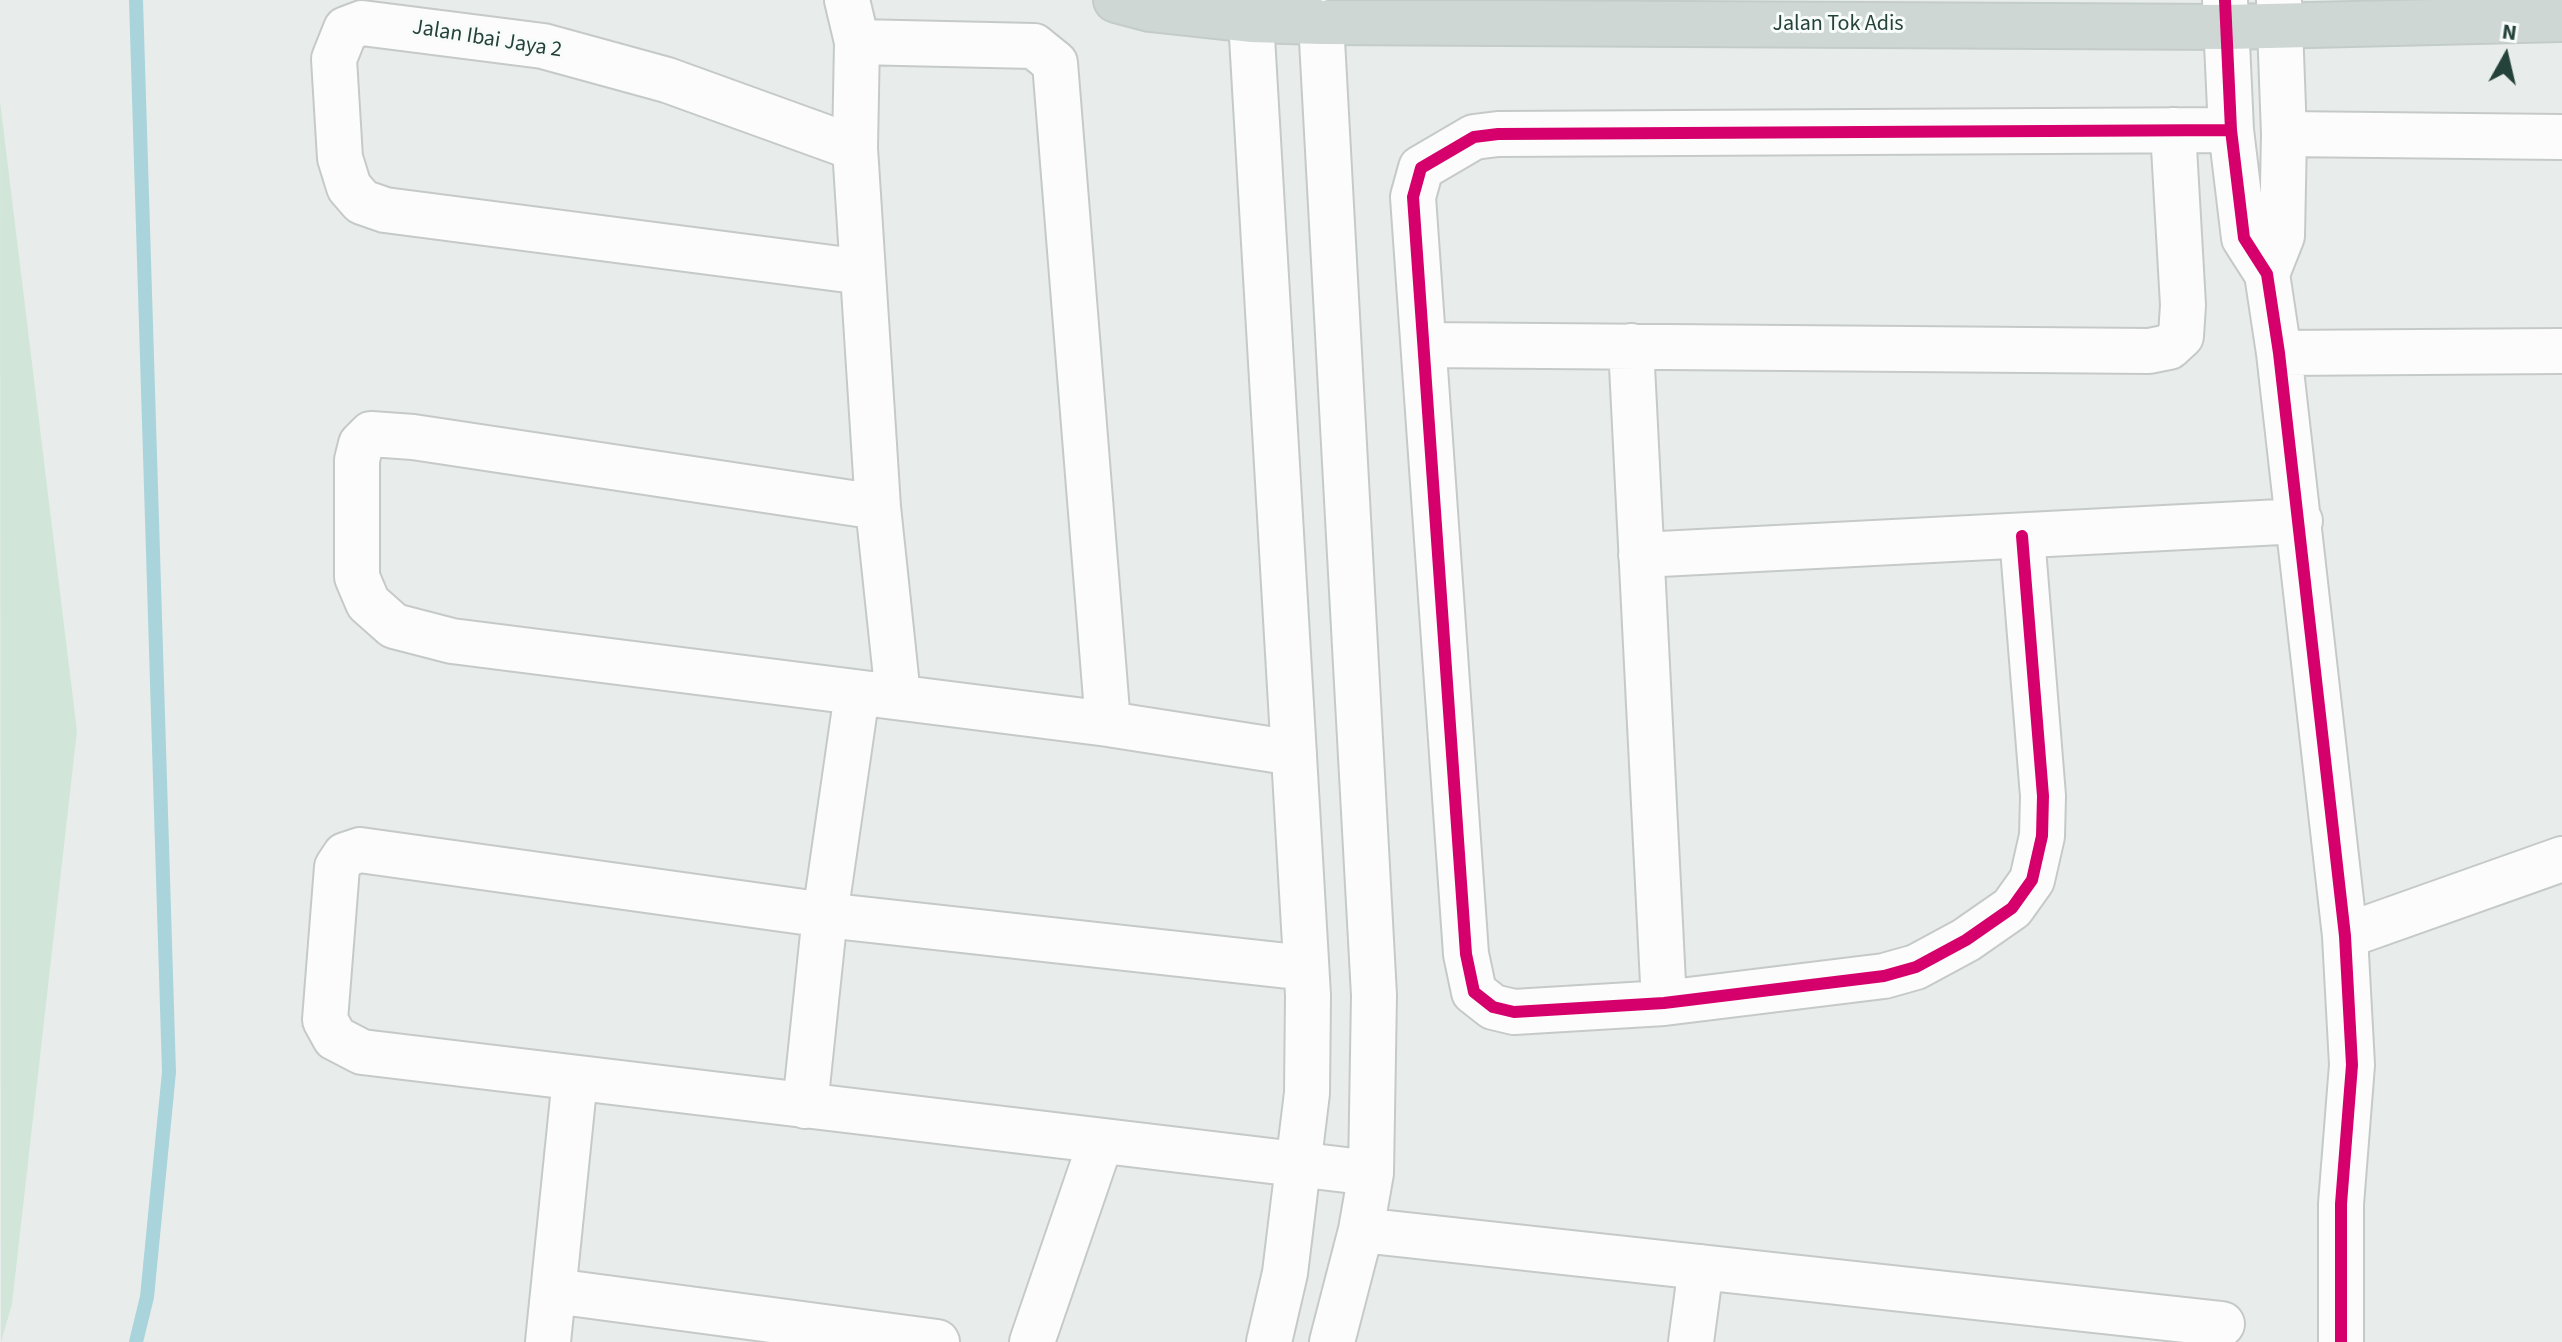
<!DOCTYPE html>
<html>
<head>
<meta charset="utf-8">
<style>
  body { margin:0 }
  #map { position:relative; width:2562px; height:1342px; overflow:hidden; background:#e8edeb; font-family:"Source Sans 3",sans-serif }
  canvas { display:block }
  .north { position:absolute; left:2466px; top:16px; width:80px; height:80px; -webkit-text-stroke:6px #f7fbf9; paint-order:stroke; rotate:8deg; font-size:22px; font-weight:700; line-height:32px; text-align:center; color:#24423a }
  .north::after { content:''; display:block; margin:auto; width:28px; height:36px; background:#24423a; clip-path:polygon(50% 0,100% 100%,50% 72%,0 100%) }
</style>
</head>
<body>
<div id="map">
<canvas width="2562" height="1342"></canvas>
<div class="north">N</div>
</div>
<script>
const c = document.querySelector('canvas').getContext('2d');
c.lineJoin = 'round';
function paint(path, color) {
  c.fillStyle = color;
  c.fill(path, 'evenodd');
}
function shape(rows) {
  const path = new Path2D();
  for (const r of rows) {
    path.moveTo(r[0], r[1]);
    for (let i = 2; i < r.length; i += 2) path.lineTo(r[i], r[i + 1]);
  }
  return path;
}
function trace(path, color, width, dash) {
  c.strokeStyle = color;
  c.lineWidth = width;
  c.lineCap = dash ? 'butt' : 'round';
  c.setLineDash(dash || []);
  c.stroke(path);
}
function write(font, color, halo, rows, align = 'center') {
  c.font = font + ' "Source Sans 3",sans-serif';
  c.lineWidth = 6;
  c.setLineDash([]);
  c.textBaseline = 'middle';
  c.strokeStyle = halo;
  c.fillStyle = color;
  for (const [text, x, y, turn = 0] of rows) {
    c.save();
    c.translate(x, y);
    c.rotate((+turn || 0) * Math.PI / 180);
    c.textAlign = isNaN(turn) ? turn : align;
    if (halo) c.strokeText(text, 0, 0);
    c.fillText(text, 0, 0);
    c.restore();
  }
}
paint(shape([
  [0,101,77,731,12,1304,1,1342]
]), '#d1e6d8');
trace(shape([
  [136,0,169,1072,147,1297,136,1342]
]), '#a9d4db', 14);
const minor = shape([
  [847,0,857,42,855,148,878,507,898,696],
  [2225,0,2231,130,2244,238,2267,274,2279,353,2345,936,2352,1065,2341,1204,2341,1342],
  [1251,20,1308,995,1307,1093,1285,1273,1269,1342],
  [1321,22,1374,995,1371,1173,1361,1230,1332,1342],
  [857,42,1034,46,1055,63,1108,724],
  [2284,134,2562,137],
  [855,148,667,80,543,46,362,23,346,29,334,59,340,158,349,187,362,202,385,210,863,272],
  [2267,274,2282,236,2284,134,2279,0],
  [1424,345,2149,351,2169,347,2181,336,2183,305,2173,130],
  [1631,346,1664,1003],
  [2279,353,2562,351],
  [878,507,413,437,371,434,361,444,357,460,357,577,368,603,394,626,452,641,1108,724,1294,753],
  [2022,536,2043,796,2042,836,2032,880,2012,908,1966,940,1916,967,1884,976,1664,1003,1514,1012,1493,1007,1474,992,1466,954,1413,197,1421,168,1474,137,1498,134,2231,130],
  [1641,555,2300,521],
  [2345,936,2562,859],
  [1306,968,825,915,360,850,345,855,337,867,325,1020,335,1038,362,1052,1371,1173],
  [805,1106,825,915,857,694],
  [1361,1230,2222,1324],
  [554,1291,937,1342],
  [548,1342,575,1078],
  [1032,1342,1101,1141],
  [1691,1342,1701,1267]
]);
const major = shape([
  [1116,0,1150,9,1251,20,1321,22,2226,27,2562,19]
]);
trace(minor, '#c5cac8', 48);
trace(major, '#c3ccc9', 48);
trace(minor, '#fcfcfc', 44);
trace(major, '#cfd7d5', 44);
trace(shape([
  [2225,0,2231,130,2244,238,2267,274,2279,353,2345,936,2352,1065,2341,1204,2341,1342],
  [2022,536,2043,796,2042,836,2032,880,2012,908,1966,940,1916,967,1884,976,1664,1003,1514,1012,1493,1007,1474,992,1466,954,1413,197,1421,168,1474,137,1498,134,2231,130]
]), '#d6006c', 12);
write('22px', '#24423a', '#f7fbf9', [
  ["Jalan Tok Adis",1838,25],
  ["Jalan Ibai Jaya 2",487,40,9]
]);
</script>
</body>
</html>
